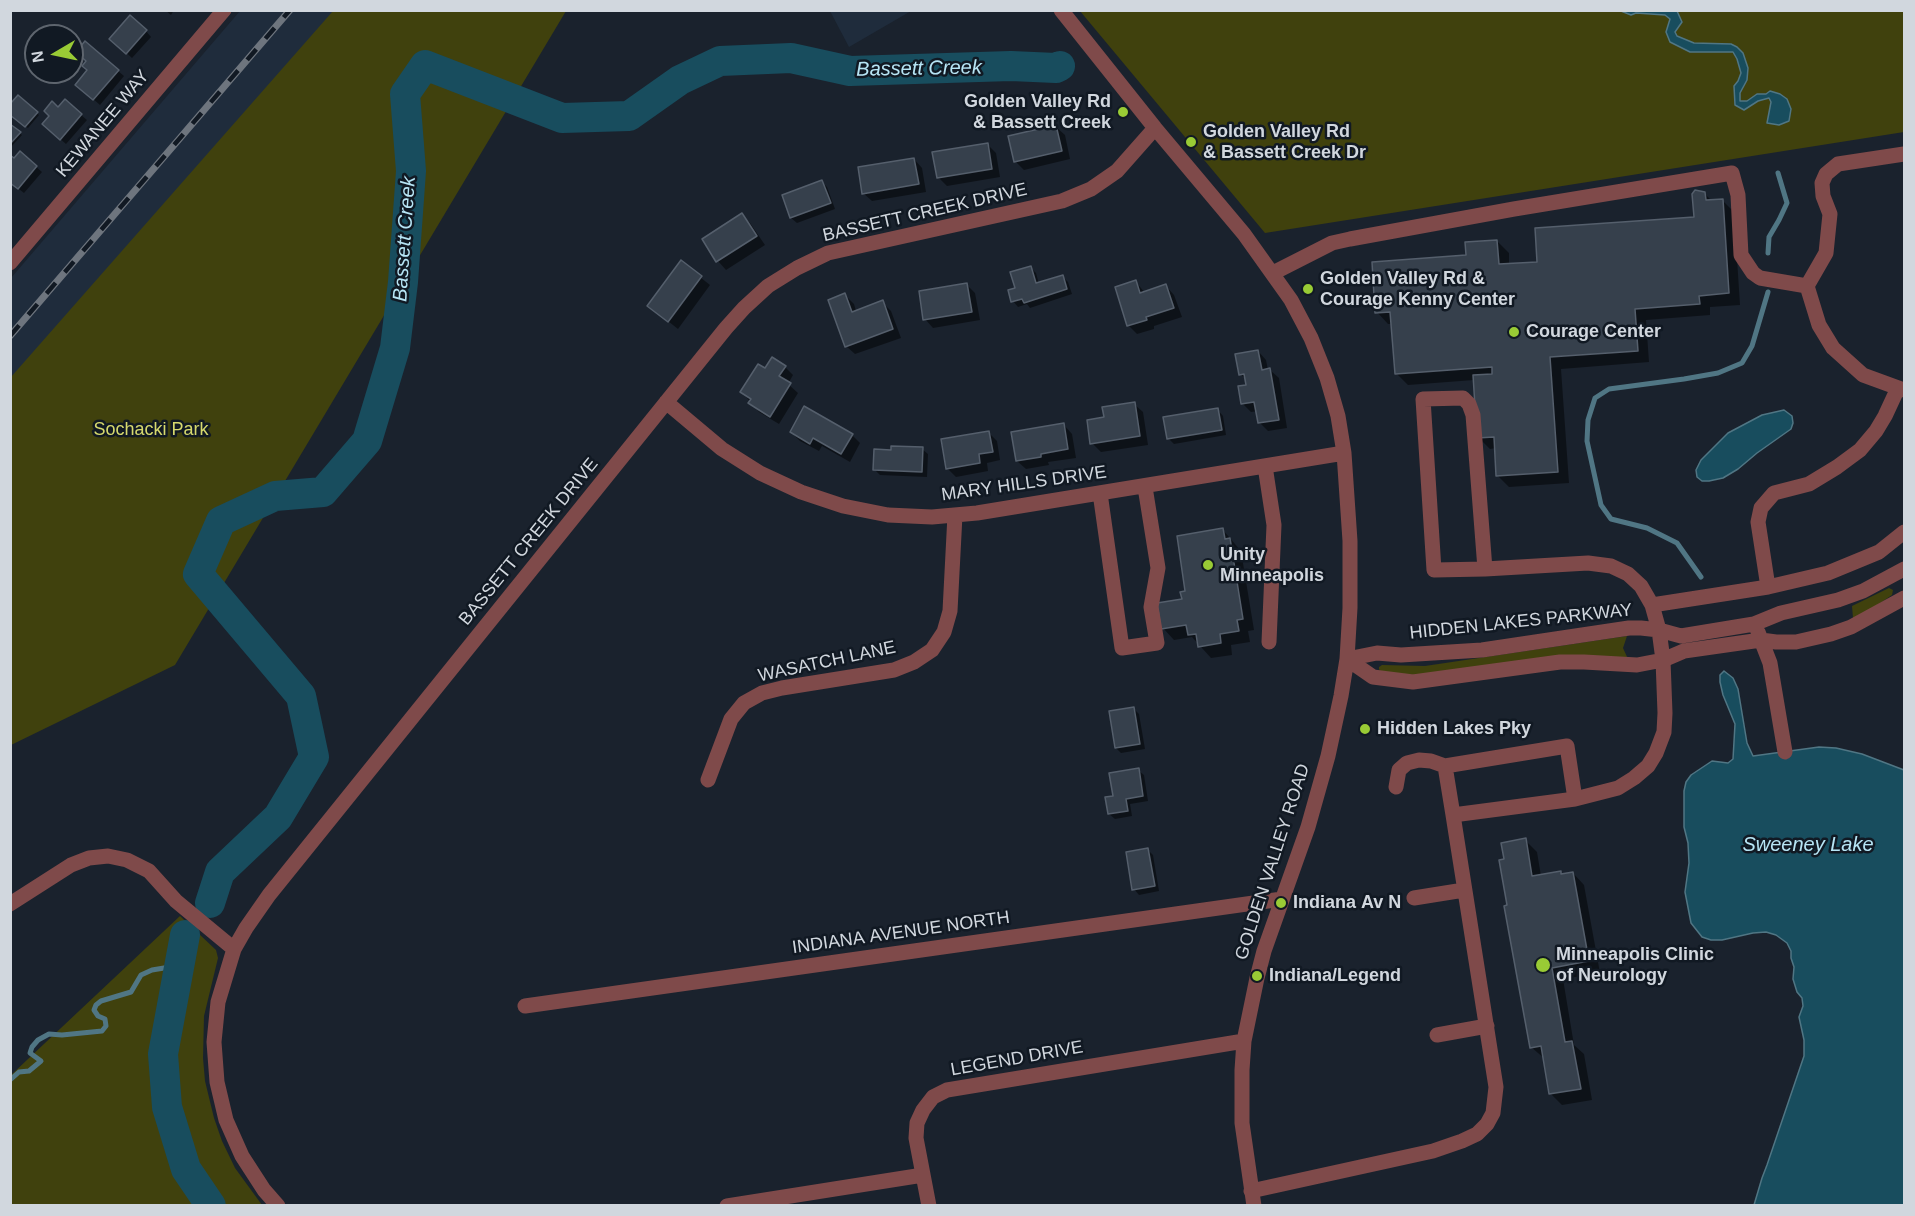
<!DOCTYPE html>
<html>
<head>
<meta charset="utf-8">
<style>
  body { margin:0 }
  #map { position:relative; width:1915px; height:1216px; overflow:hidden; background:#1a222d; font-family:Arial,sans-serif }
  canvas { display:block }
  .frame { position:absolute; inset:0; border:12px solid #d1d7de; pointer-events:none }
  .north { position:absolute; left:24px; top:24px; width:60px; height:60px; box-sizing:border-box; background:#111923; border:2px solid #5e656e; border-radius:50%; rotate:261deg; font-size:16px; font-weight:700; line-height:24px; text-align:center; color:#d1d7de }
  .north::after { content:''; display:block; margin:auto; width:21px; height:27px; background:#99cb35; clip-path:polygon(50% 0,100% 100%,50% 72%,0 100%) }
</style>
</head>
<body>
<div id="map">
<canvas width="1915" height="1216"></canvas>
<div class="frame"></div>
<div class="north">N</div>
</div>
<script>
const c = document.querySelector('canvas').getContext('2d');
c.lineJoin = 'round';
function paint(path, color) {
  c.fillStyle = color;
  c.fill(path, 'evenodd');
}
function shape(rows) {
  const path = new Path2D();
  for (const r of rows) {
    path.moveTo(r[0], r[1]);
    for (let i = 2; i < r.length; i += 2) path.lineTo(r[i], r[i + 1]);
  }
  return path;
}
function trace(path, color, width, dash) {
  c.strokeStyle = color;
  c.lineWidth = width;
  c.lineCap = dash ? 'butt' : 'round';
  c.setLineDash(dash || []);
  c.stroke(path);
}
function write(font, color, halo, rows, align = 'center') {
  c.font = font + ' Arial,sans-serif';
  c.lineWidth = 5;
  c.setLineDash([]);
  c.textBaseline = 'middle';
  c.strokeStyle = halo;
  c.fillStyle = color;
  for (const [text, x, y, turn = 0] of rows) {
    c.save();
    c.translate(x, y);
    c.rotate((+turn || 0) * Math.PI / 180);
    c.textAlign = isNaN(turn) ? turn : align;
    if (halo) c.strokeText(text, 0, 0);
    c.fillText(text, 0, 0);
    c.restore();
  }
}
paint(shape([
  [240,11,345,11,11,401,11,278],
  [830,11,911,11,849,47]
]), '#1f2c3c');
paint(shape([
  [333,11,566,11,175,665,11,745,11,377],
  [1080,11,1904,11,1904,132,1265,233],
  [1889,588,1893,590,1892,595,1858,618,1853,618,1852,606],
  [1627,636,1623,648,1628,659,1425,676,1380,672,1379,669,1379,667,1382,665,1425,666],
  [180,916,216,950,218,958,204,1016,203,1058,205,1081,214,1118,222,1141,235,1168,262,1205,11,1205,11,1075]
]), '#40410d');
const water = shape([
  [1621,11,1677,11,1682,22,1675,32,1677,36,1694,43,1731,44,1737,47,1743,53,1748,68,1747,80,1740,93,1740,101,1747,101,1757,94,1766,94,1770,91,1780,94,1787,99,1791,109,1789,121,1779,125,1767,123,1771,102,1769,98,1758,101,1744,110,1735,105,1734,86,1738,81,1741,73,1737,59,1733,52,1690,52,1670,42,1666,32,1670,19,1665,15,1636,13,1631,15,1621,11],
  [1784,410,1792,416,1793,423,1791,429,1757,453,1738,469,1723,478,1709,481,1702,481,1697,477,1696,470,1701,460,1728,433,1762,415,1784,410],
  [1724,671,1733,678,1738,689,1747,743,1753,756,1819,747,1836,748,1862,754,1904,770,1904,1205,1754,1205,1762,1178,1767,1165,1804,1056,1804,1040,1799,1017,1803,1006,1802,998,1797,992,1793,979,1794,967,1791,958,1791,951,1787,943,1776,935,1766,932,1753,933,1722,940,1711,940,1702,937,1691,923,1685,892,1689,863,1688,843,1684,827,1684,791,1686,782,1691,775,1712,761,1728,763,1733,759,1735,724,1723,695,1720,682,1720,675,1724,671]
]);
paint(water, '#184d5e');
trace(water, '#507684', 1.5);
paint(shape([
  [165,10,174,10,171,15],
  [146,31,151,37,132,58,117,44],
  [85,43,124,76,100,105,83,90,89,71],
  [52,72,65,72,60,78],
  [18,97,39,115,28,128,10,114],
  [59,109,81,115,87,120,66,144,50,130],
  [10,126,22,135,10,148],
  [1056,127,1065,135,1070,159,1024,170,1015,161],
  [987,144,996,153,1000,177,947,186,938,177],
  [20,153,42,172,24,193,10,182,15,160],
  [914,159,922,168,926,192,872,201,863,193],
  [822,182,827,187,835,209,797,223,791,218,783,196],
  [1705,194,1712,201,1722,200,1734,212,1740,305,1710,307,1710,315,1646,320,1649,362,1561,369,1569,483,1509,487,1498,476,1496,448,1490,449,1478,437,1474,380,1408,385,1396,373,1393,324,1388,324,1377,312,1467,257,1497,241,1509,253,1509,265,1539,263,1696,218],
  [742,215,750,223,765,245,726,270,718,261,704,239],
  [681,262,710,285,678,329,649,306],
  [1030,267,1036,273,1039,284,1062,276,1068,282,1072,294,1030,308,1027,304,1018,307,1013,301,1017,289],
  [1136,282,1145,293,1166,286,1174,295,1182,317,1154,326,1154,329,1137,334,1129,326,1117,288],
  [966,284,975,293,980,320,933,328,925,319],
  [845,295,854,304,856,311,882,302,891,311,901,338,855,354,846,346],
  [1258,351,1266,360,1268,370,1270,370,1279,378,1287,428,1268,431,1260,423,1258,411,1251,412,1242,403,1247,386,1247,380,1240,374],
  [785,367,793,375,788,384,798,393,779,424,759,412,742,392,765,370],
  [1134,404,1143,412,1148,445,1101,452,1092,443,1106,419],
  [1218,410,1223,416,1226,435,1174,444,1168,438],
  [1064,425,1072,434,1076,458,1048,462,1049,465,1026,469,1017,461],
  [791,432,852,435,860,443,850,462,822,446,819,451,800,441],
  [989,433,997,441,1000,460,987,463,988,471,956,477,947,468],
  [922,449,928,454,927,477,880,475,875,470],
  [1223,530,1241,551,1254,630,1248,631,1250,642,1231,645,1232,655,1211,658,1192,637,1174,640,1163,628,1183,601],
  [1134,709,1139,714,1145,749,1121,753,1116,748],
  [1138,770,1144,775,1148,801,1130,804,1132,816,1115,819,1109,814],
  [1525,840,1537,852,1541,876,1561,873,1563,875,1573,873,1584,885,1600,973,1563,979,1574,1045,1584,1054,1592,1100,1562,1105,1551,1094,1545,1059,1531,1047,1509,907,1506,860],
  [1148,850,1153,855,1159,891,1139,895,1134,889]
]), '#0007');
trace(shape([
  [1768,253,1769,237,1779,220,1787,203,1778,173],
  [1701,577,1677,543,1647,528,1611,519,1601,505,1587,441,1588,420,1595,398,1609,389,1684,379,1718,373,1742,363,1752,346,1768,292],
  [10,1080,19,1072,29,1071,41,1061,30,1053,32,1047,38,1040,49,1034,62,1035,102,1031,106,1026,105,1019,98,1016,94,1010,96,1005,101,1001,131,992,141,975,152,970,170,967,180,961]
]), '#507684', 5);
trace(shape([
  [210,903,220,872,278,817,314,757,301,696,198,574,221,521,275,496,323,492,367,441,395,348,403,282,411,171,405,94,425,65,562,118,629,116,680,80,720,61,791,58,850,71,1011,66,1056,68,1060,66],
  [185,935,163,1054,167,1107,186,1169,211,1206]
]), '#184d5e', 30);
const building = shape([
  [130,15,147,30,126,54,109,39,130,15],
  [85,41,119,70,93,100,75,85,87,70,82,66,86,61,76,52,85,41],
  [18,95,38,112,25,127,10,115,10,104,18,95],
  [65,99,82,114,60,140,42,124,49,116,44,111,52,101,58,107,65,99],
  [10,124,21,132,10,144,10,124],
  [1056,125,1062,151,1014,162,1008,136,1056,125],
  [988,143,992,169,937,178,932,152,988,143],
  [20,151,37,166,18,189,10,183,10,155,14,158,20,151],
  [914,158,919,184,862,194,858,167,914,158],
  [822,180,831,203,790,218,782,195,822,180],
  [1695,190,1705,192,1706,200,1723,199,1729,293,1699,296,1700,304,1635,309,1638,351,1550,357,1558,472,1496,476,1494,437,1477,438,1473,375,1492,374,1492,367,1395,374,1390,312,1375,313,1372,262,1466,255,1465,242,1497,240,1499,264,1537,262,1535,228,1694,217,1692,194,1695,190],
  [742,213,757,236,716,262,702,239,742,213],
  [681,260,702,276,668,322,647,306,681,260],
  [1031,266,1036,283,1063,275,1067,289,1024,303,1022,299,1011,302,1008,290,1015,288,1010,272,1031,266],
  [1136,280,1140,293,1166,284,1174,308,1146,317,1147,320,1127,326,1115,287,1136,280],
  [967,283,972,312,923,320,919,291,967,283],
  [845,293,852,312,883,300,893,329,845,347,828,300,845,293],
  [1258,350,1262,370,1270,368,1279,420,1258,423,1254,402,1241,404,1238,386,1246,385,1244,374,1239,375,1235,354,1258,350],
  [772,357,786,366,779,376,791,383,770,417,748,403,751,399,740,392,758,364,765,368,772,357],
  [1135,402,1140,436,1090,444,1087,420,1104,417,1102,407,1135,402],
  [804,406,853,434,841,454,813,438,810,444,790,432,804,406],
  [1218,408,1222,430,1167,439,1163,417,1218,408],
  [1064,423,1068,449,1041,454,1041,457,1016,461,1011,432,1064,423],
  [989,431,993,452,979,454,980,463,946,469,941,439,989,431],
  [891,446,923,447,922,472,873,470,874,449,891,450,891,446],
  [1223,528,1225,539,1230,538,1243,619,1237,620,1239,631,1220,634,1221,643,1198,647,1196,634,1188,635,1186,625,1161,629,1157,603,1182,599,1180,592,1185,591,1177,536,1223,528],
  [1134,707,1140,744,1115,748,1109,711,1134,707],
  [1139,768,1143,796,1126,799,1128,811,1108,814,1105,797,1113,796,1109,773,1139,768],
  [1526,838,1532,876,1561,871,1561,874,1573,872,1589,961,1552,968,1565,1042,1572,1041,1581,1089,1549,1094,1541,1046,1530,1048,1504,906,1507,905,1499,860,1504,859,1501,843,1526,838],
  [1148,848,1155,886,1132,890,1126,852,1148,848]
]);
paint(building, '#36404c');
trace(building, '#555f6c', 1.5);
trace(shape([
  [1061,10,1155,128,1244,234,1291,300,1311,338,1327,378,1338,416,1344,453,1350,541,1350,608,1347,659,1341,696,1328,756,1308,827,1264,951,1257,978,1244,1041,1242,1070,1242,1123,1254,1206],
  [1904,154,1838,164,1826,174,1822,183,1823,196,1830,214,1826,253,1807,286,1819,325,1833,348,1863,375,1904,390],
  [10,263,224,10],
  [1273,273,1332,243,1350,239,1514,209,1732,173,1738,195,1741,255,1753,273,1760,278,1807,286],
  [666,402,722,449,760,473,801,492,843,506,888,515,932,517,977,513,1344,453],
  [1265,466,1274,525,1269,642],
  [1100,493,1122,648,1157,643,1151,607,1158,568,1145,487],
  [1768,587,1758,522,1761,508,1774,493,1809,484,1837,467,1860,450,1876,431,1885,416,1898,388],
  [1652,605,1768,587,1828,573,1879,552,1904,532],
  [1758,632,1770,663,1785,752],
  [1347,659,1373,677,1413,682,1560,662,1584,662,1637,665,1663,660,1684,651,1761,640,1776,642,1796,642,1831,634,1851,627,1904,598],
  [1347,659,1377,653,1401,655,1482,650,1629,628,1641,628,1659,630,1681,636,1754,624,1781,613,1838,600,1863,591,1904,569],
  [1445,766,1453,815],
  [708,780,731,719,744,703,762,693,782,688,894,670,914,662,932,650,944,632,950,611,955,515],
  [1396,787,1399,770,1407,763,1419,760,1431,761,1445,766,1567,746,1575,799],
  [1414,898,1464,890],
  [10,904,71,865,89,858,108,856,127,860,149,871,176,901,234,949],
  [525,1006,1282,899],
  [1437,1035,1487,1026],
  [1251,1191,1433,1151,1462,1141,1477,1134,1487,1124,1493,1113,1496,1087,1453,815,1575,799,1618,788,1634,778,1648,766,1656,753,1664,732,1665,713,1663,660,1659,630,1652,605,1641,586,1628,574,1611,566,1588,563,1485,569,1434,570,1423,399,1463,398,1469,404,1473,415,1485,569],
  [278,1206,264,1190,242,1156,226,1120,217,1082,214,1042,218,1002,234,949,246,928,269,895,726,328,744,308,768,286,797,268,828,253,1062,201,1091,189,1117,171,1155,128],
  [727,1206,923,1175],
  [929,1206,916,1138,917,1123,923,1110,933,1097,947,1090,1244,1041]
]), '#7f4a4a', 15);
const rail = shape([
  [10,336,290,10]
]);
trace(rail, '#6e757e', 7);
trace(rail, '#111923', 4.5, [14]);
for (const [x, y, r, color] of [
  [1123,112,6,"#99cb35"],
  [1191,142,6,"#99cb35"],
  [1308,289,6,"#99cb35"],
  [1514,332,6,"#99cb35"],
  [1208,565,6,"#99cb35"],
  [1365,729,6,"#99cb35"],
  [1281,903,6,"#99cb35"],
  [1543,965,8,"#99cb35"],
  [1257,976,6,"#99cb35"]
]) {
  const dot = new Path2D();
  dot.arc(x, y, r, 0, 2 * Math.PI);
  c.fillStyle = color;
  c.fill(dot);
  trace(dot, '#111923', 2);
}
write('bold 18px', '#d1d7de', '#111923', [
  ["Golden Valley Rd",1111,102,"right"],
  ["& Bassett Creek",1111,123,"right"],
  ["Golden Valley Rd",1203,132],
  ["& Bassett Creek Dr",1203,153],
  ["Golden Valley Rd &",1320,279],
  ["Courage Kenny Center",1320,300],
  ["Courage Center",1526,332],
  ["Unity",1220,555],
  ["Minneapolis",1220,576],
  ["Hidden Lakes Pky",1377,729],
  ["Indiana Av N",1293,903],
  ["Minneapolis Clinic",1556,955],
  ["of Neurology",1556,976],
  ["Indiana/Legend",1269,976]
], 'left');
write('18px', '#d1d7de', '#111923', [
  ["KEWANEE WAY",103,124,-50],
  ["BASSETT CREEK DRIVE",925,213,-13],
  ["MARY HILLS DRIVE",1024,484,-8],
  ["BASSETT CREEK DRIVE",529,542,-51],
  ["HIDDEN LAKES PARKWAY",1521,622,-6],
  ["WASATCH LANE",827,662,-12],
  ["GOLDEN VALLEY ROAD",1273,862,-72],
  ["INDIANA AVENUE NORTH",901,933,-8],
  ["LEGEND DRIVE",1017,1059,-10]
]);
write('18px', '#d6d96d', '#111923', [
  ["Sochacki Park",151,430]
]);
write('italic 20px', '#b7e5f5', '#111923', [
  ["Bassett Creek",919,69,-1],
  ["Bassett Creek",405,239,-86],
  ["Sweeney Lake",1808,845]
]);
</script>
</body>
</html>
